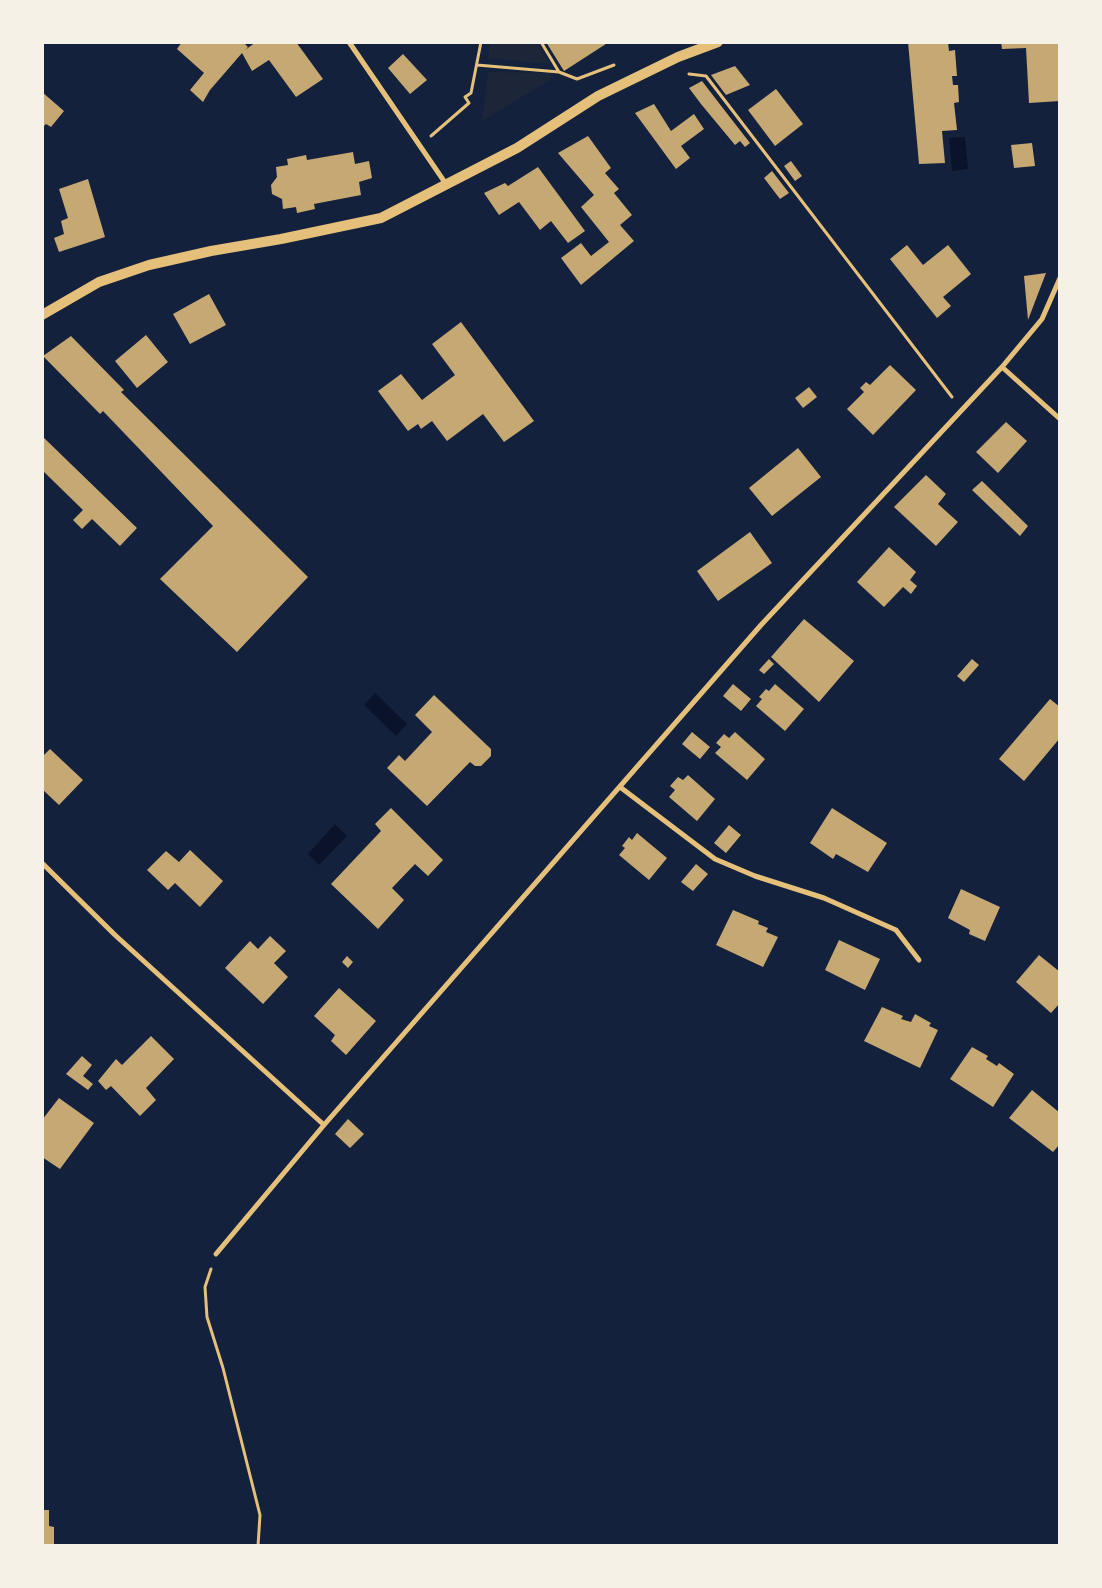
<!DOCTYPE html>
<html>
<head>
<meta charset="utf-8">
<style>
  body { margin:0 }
  #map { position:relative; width:1102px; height:1588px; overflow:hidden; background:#14213d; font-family:"Fira Sans Condensed",sans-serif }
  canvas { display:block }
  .frame { position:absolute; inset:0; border:44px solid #f6f1e7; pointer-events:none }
</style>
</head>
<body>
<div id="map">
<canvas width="1102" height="1588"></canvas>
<div class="frame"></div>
</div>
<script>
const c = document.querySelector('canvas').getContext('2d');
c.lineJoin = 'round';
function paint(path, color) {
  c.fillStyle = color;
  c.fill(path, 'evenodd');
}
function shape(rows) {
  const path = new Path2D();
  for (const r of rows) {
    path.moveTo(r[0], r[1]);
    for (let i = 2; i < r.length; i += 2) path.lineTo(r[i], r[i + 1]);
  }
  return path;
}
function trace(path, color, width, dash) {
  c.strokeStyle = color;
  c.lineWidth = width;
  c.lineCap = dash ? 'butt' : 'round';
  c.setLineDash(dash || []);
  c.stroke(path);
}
paint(shape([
  [489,43,537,43,550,64,489,58],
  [488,72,551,73,550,80,482,121]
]), '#1d2539');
paint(shape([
  [965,137,968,169,952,171,949,138],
  [375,693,407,724,396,736,364,705],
  [335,824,347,836,319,865,308,854]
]), '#0b132b');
paint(shape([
  [182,42,243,42,248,47,245,50,256,42,296,42,323,79,296,97,269,60,252,71,242,53,210,90,203,102,190,90,204,73,177,49],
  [546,42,609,42,564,71],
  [908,42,948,42,949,51,955,50,957,76,952,76,953,85,958,85,959,102,954,103,957,130,942,131,945,163,919,164],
  [1001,42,1059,42,1060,101,1029,103,1026,48,1002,49],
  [403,54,427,80,410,94,388,68],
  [735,66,750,85,726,95,711,75],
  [702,81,722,107,750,143,745,147,740,141,735,145,701,104,689,88],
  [776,89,803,124,775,146,748,110],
  [42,92,64,111,51,127,46,124,42,128],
  [654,104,671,131,694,114,704,129,681,146,690,158,676,169,635,113],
  [588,136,611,168,605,173,619,189,614,193,632,215,620,225,634,241,581,285,561,258,581,243,591,256,609,242,581,207,594,195,558,153],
  [1032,143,1035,166,1014,168,1011,145],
  [353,152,355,164,369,161,372,178,359,182,361,195,314,204,315,209,297,213,296,207,283,209,282,199,272,194,271,185,277,177,276,167,288,165,287,159,306,155,307,160],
  [791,161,802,176,795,181,784,166],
  [538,167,585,231,568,243,551,221,540,230,519,202,499,215,484,193,505,183,508,186],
  [772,171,789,193,780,199,764,178],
  [88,179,105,237,59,252,54,238,64,234,61,221,68,218,59,189],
  [907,245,923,265,948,245,971,274,943,297,951,306,937,318,890,259],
  [1046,273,1028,320,1024,276],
  [209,294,226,325,190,344,173,314],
  [461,322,534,421,504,442,483,414,447,441,432,421,421,429,418,424,408,431,378,391,401,374,422,400,455,375,432,344],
  [146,335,168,362,137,388,115,361],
  [71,336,124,390,121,392,308,577,237,652,160,579,213,526,103,411,100,414,43,356],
  [890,365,916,390,873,435,847,409,864,392,860,388,866,382,870,385],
  [809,387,817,397,803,408,795,398],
  [1006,422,1027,441,998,473,976,452],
  [42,436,137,528,120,546,92,519,82,529,73,520,83,510,42,470],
  [798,448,821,477,772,516,749,488],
  [926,475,946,494,938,504,958,522,936,546,894,507],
  [982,481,1028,526,1020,536,972,490],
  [750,532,772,563,718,601,697,571],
  [889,547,916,572,910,580,917,586,911,594,903,587,884,607,857,582],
  [804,619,854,661,819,702,771,657],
  [769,659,774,664,764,674,759,670],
  [972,659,979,665,964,682,957,676],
  [733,684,751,699,741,711,723,696],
  [775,684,804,709,785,731,756,706,762,699,759,697,766,689,769,691],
  [434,695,491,749,491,756,481,766,475,766,470,762,427,806,387,768,399,755,405,761,432,732,415,715],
  [1050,699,1060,707,1060,738,1024,781,999,759],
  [692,732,710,747,700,759,682,744],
  [735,732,765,759,747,780,715,753,721,747,716,743,724,734,729,738],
  [50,749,83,780,59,805,42,789,42,757],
  [688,775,715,799,697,821,669,797,675,790,670,786,678,777,683,780],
  [391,808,443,860,428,876,415,864,392,888,404,900,378,929,331,884,381,831,375,824],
  [832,808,887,843,868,872,836,854,833,859,810,843],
  [729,825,741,835,726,853,714,843],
  [637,833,667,858,649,880,619,855,625,848,622,846,629,837,632,840],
  [190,850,223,881,200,907,175,883,168,890,147,870,166,851,179,862],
  [696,864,708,874,693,891,681,882],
  [961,889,1000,907,985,941,969,934,970,930,948,918],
  [733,910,759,921,758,924,768,928,766,932,778,937,763,967,716,945],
  [270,936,286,951,274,963,288,977,263,1004,225,968,250,941,258,949],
  [839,940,880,959,865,990,825,970],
  [1039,955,1060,972,1060,1003,1051,1013,1016,982],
  [347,956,353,962,348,968,342,962],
  [339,988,376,1021,346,1055,331,1041,335,1035,314,1016],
  [882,1007,903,1016,901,1019,911,1022,915,1014,931,1023,929,1026,938,1030,920,1068,864,1041],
  [151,1036,174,1059,146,1088,156,1100,140,1116,111,1086,106,1090,98,1081,116,1059,122,1065],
  [972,1047,988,1056,986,1059,997,1066,999,1063,1014,1074,993,1107,950,1079],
  [82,1056,92,1065,83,1076,93,1084,88,1090,66,1074],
  [1032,1090,1060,1113,1060,1144,1053,1152,1009,1118],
  [59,1098,94,1123,60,1169,42,1157,42,1120],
  [348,1119,364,1134,350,1148,335,1134],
  [42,1510,49,1510,49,1526,54,1527,54,1546,42,1546]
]), '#c6a872');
trace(shape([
  [477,65,559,72,541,42],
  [559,72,577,79,614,65],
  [689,74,706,76,952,397],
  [431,136,469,103,465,97,471,93,481,42],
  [211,1269,205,1287,207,1317,223,1368,260,1515,258,1546]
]), '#e5c07b', 3);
trace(shape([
  [349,42,446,184],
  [1002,367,1060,419],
  [620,787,715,859,755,876,824,898,896,930,919,960],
  [42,863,115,935,324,1125],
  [216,1254,324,1125,761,625,1002,367,1042,319,1060,278]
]), '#e5c07b', 5);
trace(shape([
  [42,315,99,282,149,265,211,251,281,239,381,218,517,148,598,96,678,57,718,42]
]), '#e5c07b', 10);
</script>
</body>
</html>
